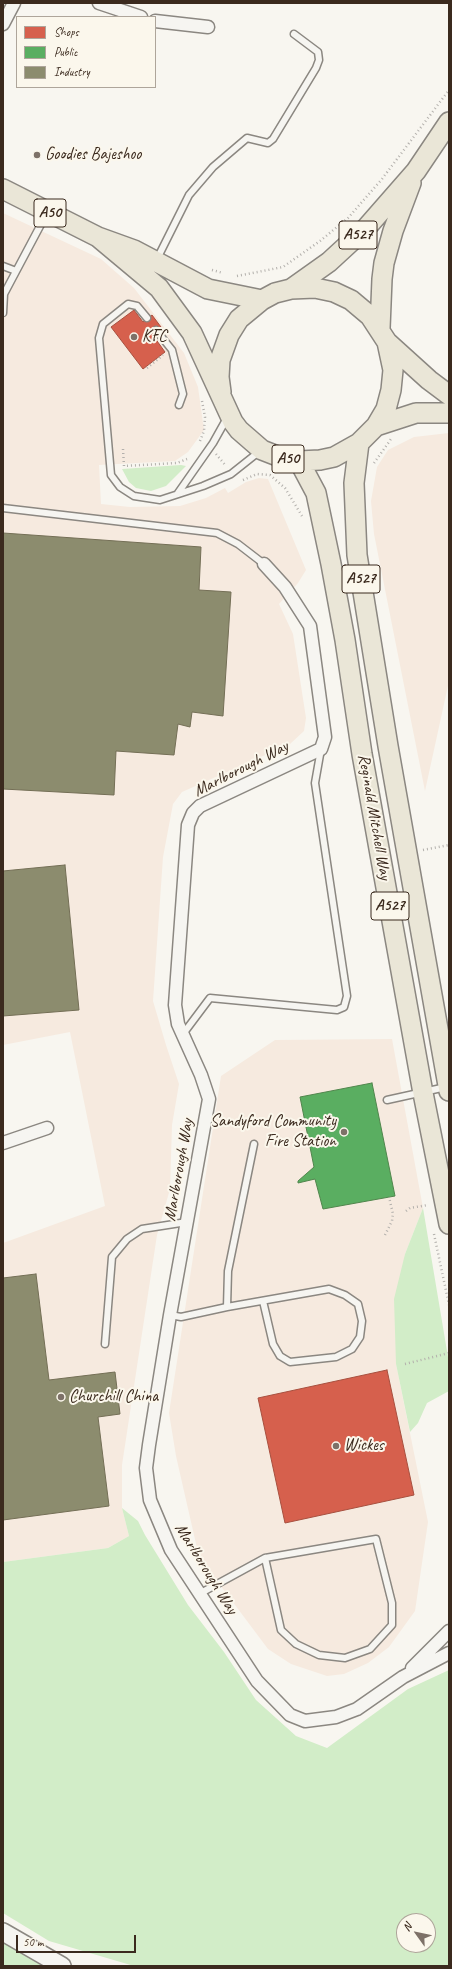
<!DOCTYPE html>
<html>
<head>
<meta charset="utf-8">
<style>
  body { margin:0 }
  #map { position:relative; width:452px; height:1969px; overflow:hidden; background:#f8f6f0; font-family:Caveat,sans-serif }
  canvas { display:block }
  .frame { position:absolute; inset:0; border:4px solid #3b2a1e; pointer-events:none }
  .legend { position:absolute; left:16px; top:16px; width:140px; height:72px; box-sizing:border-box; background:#fbf7ec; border:1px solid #aea59a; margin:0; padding:5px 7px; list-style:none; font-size:12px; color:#3b2a1e }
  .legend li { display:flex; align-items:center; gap:8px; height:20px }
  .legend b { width:20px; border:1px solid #aea59a }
  .north { position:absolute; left:396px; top:1913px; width:40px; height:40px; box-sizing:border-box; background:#fbf7ec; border:1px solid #aea59a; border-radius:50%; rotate:303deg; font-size:11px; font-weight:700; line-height:16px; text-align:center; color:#3b2a1e }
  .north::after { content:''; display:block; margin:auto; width:14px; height:18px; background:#7d7168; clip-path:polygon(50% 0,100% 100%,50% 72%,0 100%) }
  .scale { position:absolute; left:16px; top:1935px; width:120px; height:18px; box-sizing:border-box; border:2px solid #3b2a1e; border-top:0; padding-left:5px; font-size:12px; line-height:14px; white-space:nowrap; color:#3b2a1e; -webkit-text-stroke:3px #fbf7ec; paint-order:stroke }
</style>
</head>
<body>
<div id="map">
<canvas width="452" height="1969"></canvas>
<div class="frame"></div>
<ul class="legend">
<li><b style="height:11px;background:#d6604d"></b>Shops</li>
<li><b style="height:11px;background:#5aae61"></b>Public</li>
<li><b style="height:11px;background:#8c8c6e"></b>Industry</li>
</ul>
<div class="north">N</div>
<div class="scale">50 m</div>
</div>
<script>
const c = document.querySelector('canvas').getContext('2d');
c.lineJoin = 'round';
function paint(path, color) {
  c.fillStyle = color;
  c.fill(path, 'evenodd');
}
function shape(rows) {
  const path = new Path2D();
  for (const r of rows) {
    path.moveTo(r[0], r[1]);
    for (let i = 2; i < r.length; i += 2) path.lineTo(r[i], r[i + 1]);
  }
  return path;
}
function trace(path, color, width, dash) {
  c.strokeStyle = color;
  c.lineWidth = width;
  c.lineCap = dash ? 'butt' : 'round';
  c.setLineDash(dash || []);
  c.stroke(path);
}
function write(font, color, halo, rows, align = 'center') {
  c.font = font + ' Caveat,sans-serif';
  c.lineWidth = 4;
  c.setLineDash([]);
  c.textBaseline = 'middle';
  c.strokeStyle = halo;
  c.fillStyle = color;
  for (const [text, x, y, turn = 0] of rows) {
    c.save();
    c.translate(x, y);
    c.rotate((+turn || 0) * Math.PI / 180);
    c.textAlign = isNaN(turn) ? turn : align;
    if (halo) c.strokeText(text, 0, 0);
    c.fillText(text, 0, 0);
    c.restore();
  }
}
paint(shape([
  [3,213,101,259,134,288,184,353,198,387,204,430,188,452,175,461,99,465,101,504,130,507,180,506,206,498,225,488,228,493,246,482,259,478,268,479,306,570,298,583,279,604,293,634,306,718,304,731,290,744,182,792,173,804,163,857,153,1001,166,1045,179,1084,172,1125,170,1189,157,1235,122,1465,122,1508,129,1536,108,1548,3,1562,3,1243,105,1206,70,1032,3,1045],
  [449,433,449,681,425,791,374,534,371,501,377,467,388,450,414,437],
  [392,1039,423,1208,405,1254,396,1364,428,1522,415,1611,389,1647,368,1663,344,1674,327,1676,291,1664,268,1649,199,1557,176,1456,169,1413,221,1076,275,1040]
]), '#f6eadf');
paint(shape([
  [181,465,186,466,166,486,151,491,136,488,129,482,122,469],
  [423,1208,449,1363,449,1391,427,1403,418,1423,410,1432,396,1364,394,1299,405,1254],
  [122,1508,138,1521,145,1535,188,1605,224,1652,256,1700,296,1736,327,1748,408,1689,449,1670,449,1966,134,1966,49,1941,3,1913,3,1562,108,1548,129,1536],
  [404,1921,428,1921,428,1945,404,1945],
  [3,1938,50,1966,3,1966]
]), '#d2edc8');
const shops = shape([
  [134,310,143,322,152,315,161,327,152,334,165,352,143,369,111,327,134,310],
  [387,1370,414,1495,285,1523,258,1398,387,1370]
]);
paint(shops, '#d6604d');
trace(shops, '#a8503f', 1);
const public = shape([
  [372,1083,395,1196,323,1209,315,1179,298,1183,298,1181,314,1167,300,1097,372,1083]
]);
paint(public, '#5aae61');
trace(public, '#51864d', 1);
const industry = shape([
  [3,533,201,547,199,590,231,592,223,716,192,712,190,727,178,724,174,755,116,751,114,795,3,789,3,533],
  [65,865,79,1010,3,1016,3,871,65,865],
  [36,1274,49,1380,115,1372,120,1414,98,1417,109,1506,3,1520,3,1278,36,1274]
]);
paint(industry, '#8c8c6e');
trace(industry, '#746f56', 1);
const lane = shape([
  [157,259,189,195,213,167,247,138,268,143,273,139,316,68,319,60,318,52,294,34],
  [3,266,16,271],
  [3,313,4,294,47,213],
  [147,318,137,306,128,304,103,324,99,338,111,475,120,487,134,496,160,500,203,486,231,474,260,451],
  [156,330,172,350,183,394,179,405],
  [178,493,213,443,227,418],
  [3,508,217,533,238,544,264,564],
  [183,1034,210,998,337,1010,344,1007,347,996,315,783,321,749],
  [387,1100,446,1087],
  [227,1307,228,1271,254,1144],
  [170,1315,181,1317,227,1307,329,1289,345,1295,358,1304,362,1321,360,1337,352,1349,336,1357,290,1362,280,1356,273,1344,263,1301],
  [105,1344,112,1257,127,1239,142,1229,187,1222],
  [199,1594,265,1558,281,1630,296,1644,319,1655,345,1658,370,1649,392,1625,392,1603,376,1539,265,1558]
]);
const street = shape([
  [99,3,141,17],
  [155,21,208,27],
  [3,24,14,3],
  [264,564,285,587,310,626,325,737,321,749,200,806,193,813,188,825,175,1005,178,1024,201,1075,209,1099,170,1315,149,1445,146,1468,150,1500,171,1550,257,1681,290,1715,305,1721,336,1717,357,1709,403,1677,449,1653],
  [3,1143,47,1128],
  [412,1668,449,1631]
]);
const secondary = shape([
  [3,1932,62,1966]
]);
const primary = shape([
  [3,189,98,237,134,250,208,289,262,300],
  [98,237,159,288,192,333,233,422,239,430,262,450,280,457,299,461,320,460,334,457,359,443,376,426,386,409,391,390,393,370,387,342,370,316,351,300,334,292,315,288,291,289,275,293,262,300,239,319,229,335,220,360,219,377,221,392],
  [291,289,329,262,367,227,416,171,449,122],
  [380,328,382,279,384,263,393,231,411,183],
  [387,342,429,380,449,395],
  [376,426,416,413,449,413],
  [359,443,354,483,357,555,388,746,449,1091],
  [299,461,316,493,331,564,345,640,362,754,423,1093,449,1224]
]);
trace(lane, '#8b8781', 9);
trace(street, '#8b8781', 15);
trace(secondary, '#8b8781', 20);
trace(primary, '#8b8781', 22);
trace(shape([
  [212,270,223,273],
  [237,276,283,267,320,241,348,218,382,179,449,90],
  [147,368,163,355],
  [200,441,204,431,205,417,202,401],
  [123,449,124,466,177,463,187,459],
  [216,454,226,466],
  [374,463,391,439],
  [243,480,257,474,270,475,285,488,302,516],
  [423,850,449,845],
  [406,1211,410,1208,428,1205],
  [434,1234,449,1305],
  [385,1235,392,1221,393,1214,389,1197],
  [405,1364,449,1353]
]), '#b3b0ac', 2.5, [1, 3]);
trace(lane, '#f6f5f1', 6);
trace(street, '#f6f5f1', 12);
trace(secondary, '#f6f5f1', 17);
trace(primary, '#eae6d7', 19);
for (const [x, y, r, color] of [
  [37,155,4,"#7d7168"],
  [134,337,4,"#7d7168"],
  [344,1132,4,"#7d7168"],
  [61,1397,4,"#7d7168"],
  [336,1446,4,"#7d7168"]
]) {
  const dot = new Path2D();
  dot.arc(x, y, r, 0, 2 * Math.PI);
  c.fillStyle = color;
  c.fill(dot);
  trace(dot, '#fbf7ec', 1.5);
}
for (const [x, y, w] of [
  [50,213,32],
  [358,235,38],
  [288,459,32],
  [361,579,38],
  [390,906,38]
]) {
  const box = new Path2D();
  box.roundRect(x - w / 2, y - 14, w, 28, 3);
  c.fillStyle = '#fbf7ec';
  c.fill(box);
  trace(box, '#3b2a1e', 1);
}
write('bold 16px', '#3b2a1e', null, [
  ["A50",50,213],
  ["A527",358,235],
  ["A50",288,459],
  ["A527",361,579],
  ["A527",390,906]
]);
write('17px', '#3b2a1e', '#fbf7ec', [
  ["Goodies Bajeshoo",45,155],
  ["KFC",142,337],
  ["Sandyford Community",336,1122,"right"],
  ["Fire Station",336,1142,"right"],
  ["Churchill China",69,1397],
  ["Wickes",344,1446]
], 'left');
write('17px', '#3b2a1e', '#fbf7ec', [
  ["Marlborough Way",241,769,-27],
  ["Reginald Mitchell Way",374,817,80],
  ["Marlborough Way",179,1170,-80],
  ["Marlborough Way",206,1569,58]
]);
</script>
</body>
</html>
